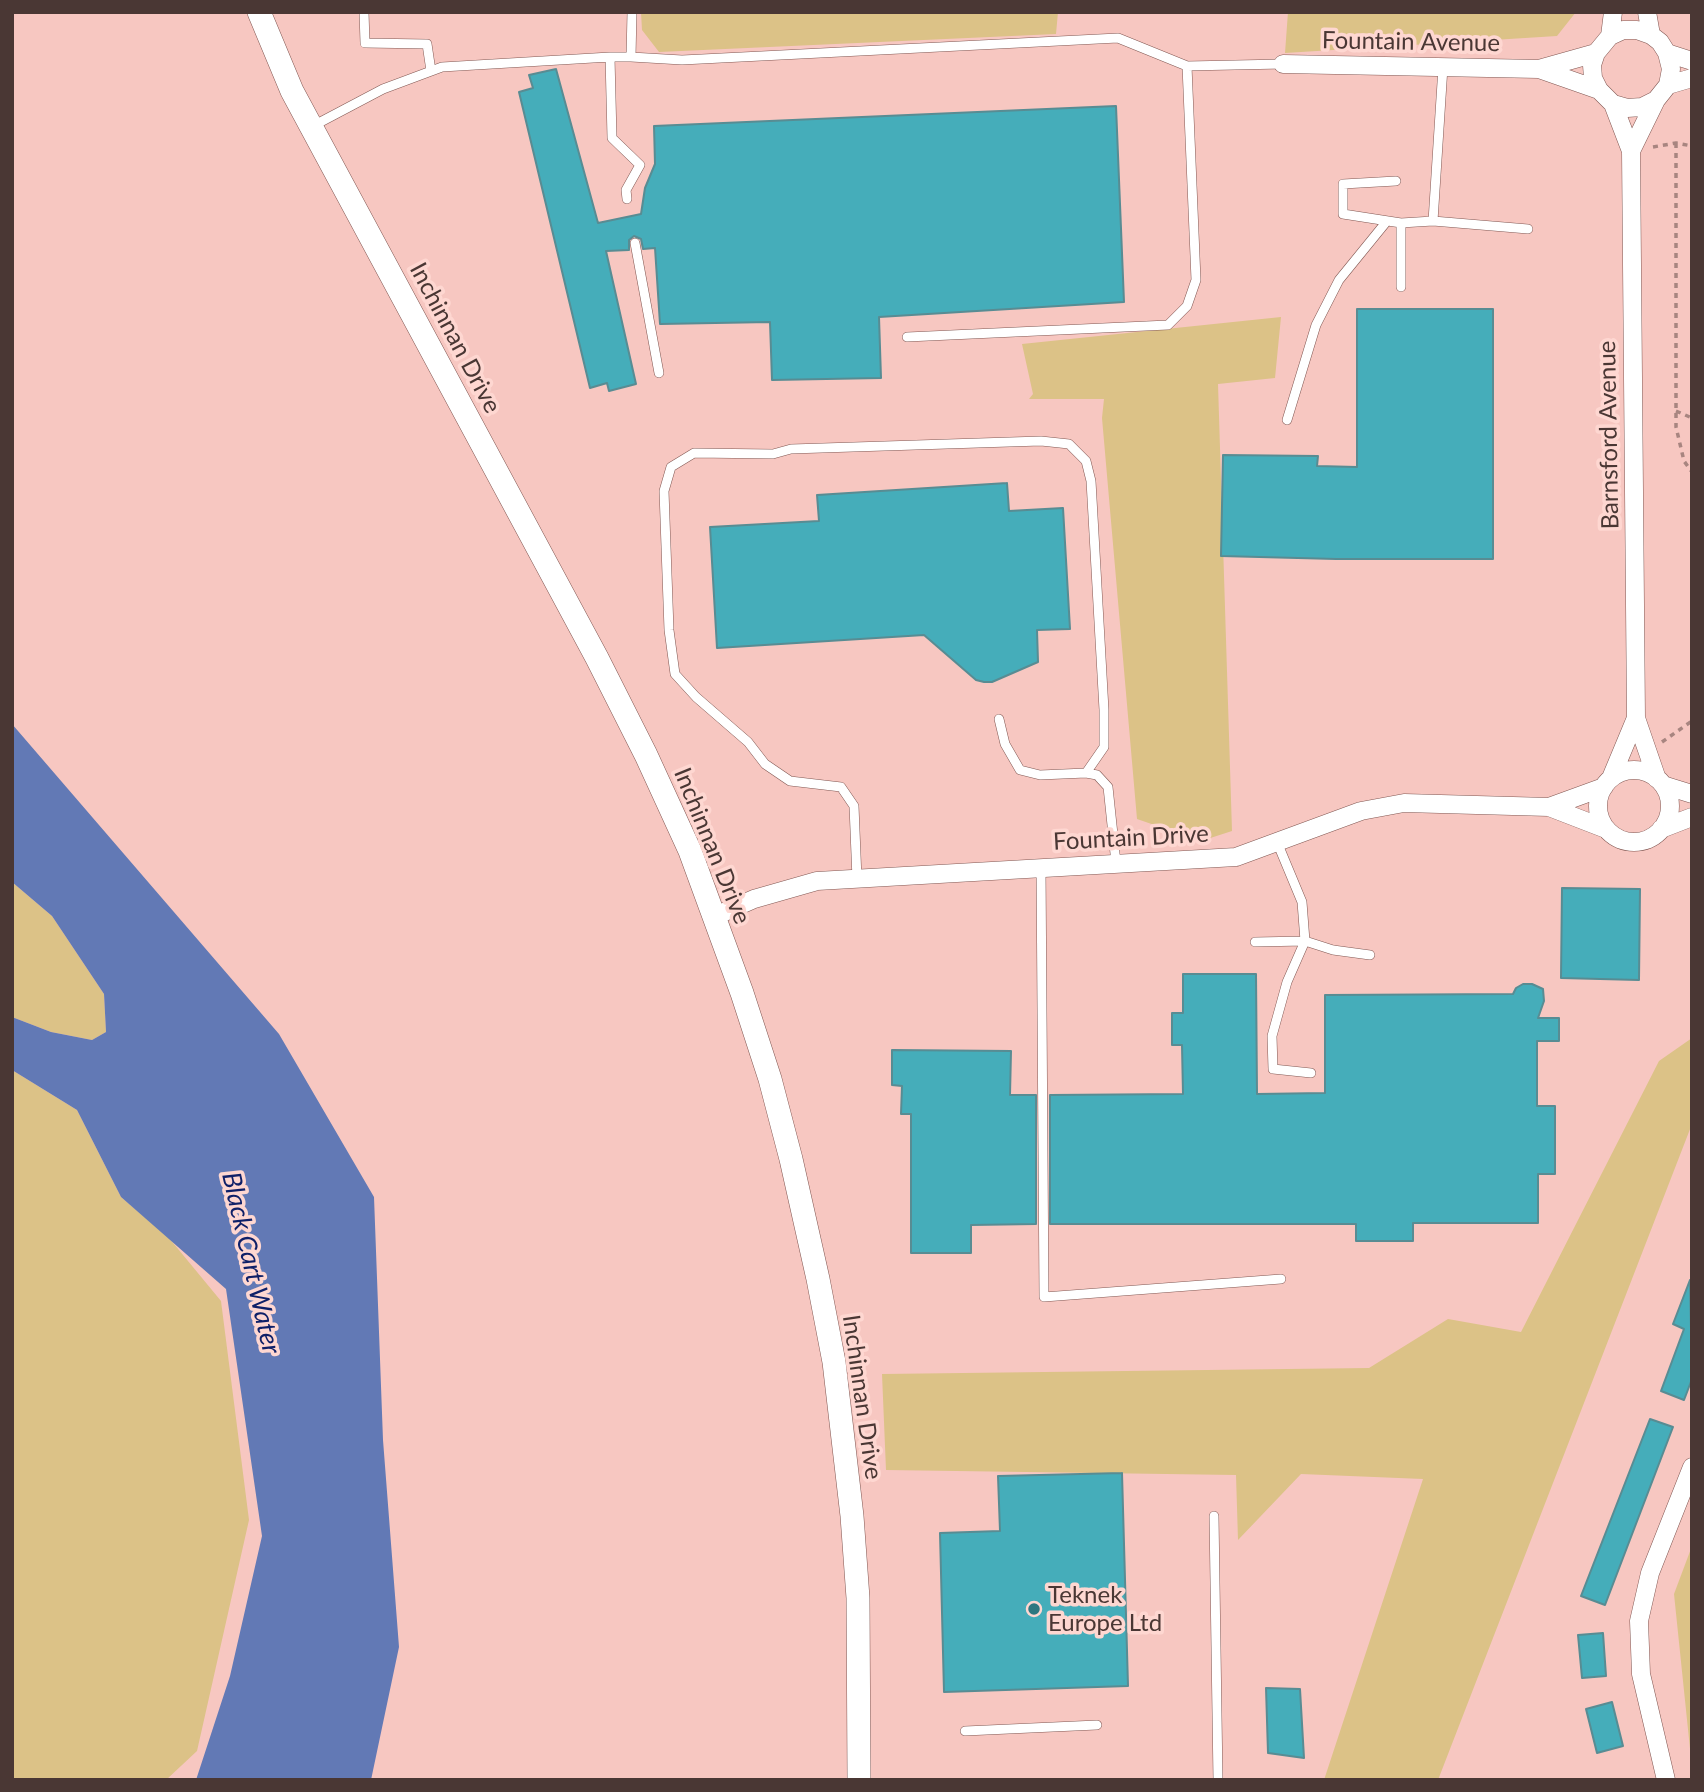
<!DOCTYPE html>
<html>
<head>
<meta charset="utf-8">
<style>
  body { margin:0 }
  #map { position:relative; width:1704px; height:1792px; overflow:hidden; background:#f7c7c1; font-family:Lato,sans-serif }
  canvas { display:block }
  .frame { position:absolute; inset:0; border:14px solid #4a3734; pointer-events:none }
</style>
</head>
<body>
<div id="map">
<canvas width="1704" height="1792"></canvas>
<div class="frame"></div>
</div>
<script>
const c = document.querySelector('canvas').getContext('2d');
c.lineJoin = 'round';
function paint(path, color) {
  c.fillStyle = color;
  c.fill(path, 'evenodd');
}
function shape(rows) {
  const path = new Path2D();
  for (const r of rows) {
    if (r.length === 3) {
      path.moveTo(r[0] + r[2], r[1]);
      path.arc(r[0], r[1], r[2], 0, 2 * Math.PI);
      continue;
    }
    path.moveTo(r[0], r[1]);
    for (let i = 2; i < r.length; i += 2) path.lineTo(r[i], r[i + 1]);
  }
  return path;
}
function trace(path, color, width, dash) {
  c.strokeStyle = color;
  c.lineWidth = width;
  c.lineCap = dash ? 'butt' : 'round';
  c.setLineDash(dash || []);
  c.stroke(path);
}
function write(font, color, halo, rows, align = 'center') {
  c.font = font + ' Lato,sans-serif';
  c.lineWidth = 7;
  c.setLineDash([]);
  c.textBaseline = 'middle';
  c.strokeStyle = halo;
  c.fillStyle = color;
  for (const [text, x, y, turn = 0] of rows) {
    c.save();
    c.translate(x, y);
    c.rotate((+turn || 0) * Math.PI / 180);
    c.textAlign = isNaN(turn) ? turn : align;
    if (halo) c.strokeText(text, 0, 0);
    c.fillText(text, 0, 0);
    c.restore();
  }
}
paint(shape([
  [641,12,1058,12,1056,34,659,52,642,30],
  [1288,12,1576,12,1557,36,1285,53],
  [1281,317,1275,378,1218,384,1232,831,1201,841,1137,819,1102,418,1104,399,1029,399,1033,394,1022,344],
  [12,882,52,916,104,994,106,1032,92,1040,51,1032,12,1017],
  [1692,1038,1692,1124,1438,1780,1324,1780,1423,1479,1301,1474,1238,1540,1236,1475,886,1470,882,1374,1369,1368,1448,1319,1521,1332,1659,1061],
  [12,1070,77,1110,121,1197,169,1238,221,1301,249,1520,197,1751,166,1780,12,1780],
  [1692,1546,1692,1768,1674,1594]
]), '#dcc287');
paint(shape([
  [12,724,279,1034,374,1197,383,1440,399,1647,371,1780,196,1780,230,1676,262,1536,226,1289,121,1197,77,1110,12,1070,12,1017,51,1032,92,1040,106,1032,104,994,52,916,12,882]
]), '#6279b5');
const building = shape([
  [556,69,598,223,641,214,645,188,655,164,654,126,1116,106,1124,302,879,317,881,378,772,380,770,322,660,324,655,248,643,249,641,239,634,236,629,240,629,250,606,251,636,384,609,391,607,383,590,388,519,92,533,88,529,75,556,69],
  [1357,309,1493,309,1493,559,1336,559,1221,556,1223,455,1318,456,1317,466,1357,467,1357,309],
  [1007,483,1009,511,1063,508,1070,629,1037,630,1038,662,992,682,984,682,976,680,924,635,717,648,710,527,819,521,817,495,1007,483],
  [1562,888,1640,889,1639,980,1561,978,1562,888],
  [1183,974,1256,974,1257,1094,1325,1093,1325,995,1513,994,1516,988,1523,984,1532,984,1543,989,1544,1001,1538,1018,1559,1018,1559,1041,1537,1041,1537,1106,1555,1106,1555,1174,1538,1174,1538,1223,1413,1223,1413,1241,1356,1241,1356,1224,1050,1224,1050,1095,1183,1094,1182,1045,1172,1045,1172,1013,1183,1013,1183,974],
  [892,1050,1011,1051,1010,1095,1036,1095,1036,1224,971,1225,971,1253,911,1253,911,1114,901,1114,902,1086,892,1085,892,1050],
  [1690,1280,1692,1379,1684,1400,1661,1391,1684,1329,1673,1324,1690,1280],
  [1650,1419,1673,1427,1605,1605,1581,1596,1650,1419],
  [1122,1473,1128,1686,944,1692,940,1533,1000,1531,998,1476,1122,1473],
  [1603,1633,1606,1676,1582,1678,1578,1635,1603,1633],
  [1266,1688,1300,1689,1304,1758,1268,1753,1266,1688],
  [1612,1702,1623,1746,1597,1753,1586,1709,1612,1702]
]);
paint(building, '#45adba');
trace(building, '#588c93', 2);
const service = shape([
  [364,12,365,43,427,44,431,71],
  [610,57,612,138,640,165,626,190,627,199],
  [631,57,682,60,1118,38,1187,66],
  [1443,67,1433,221,1528,229],
  [311,127,383,89,442,67,610,57,631,57,632,12],
  [1396,181,1343,184,1343,214,1401,223,1433,221],
  [1401,223,1401,287],
  [635,243,659,373],
  [907,337,1168,325,1187,306,1196,280,1187,66,1283,64],
  [1287,420,1316,325,1339,280,1387,221],
  [999,719,1005,744,1020,770,1040,775,1086,773,1097,775,1108,787,1116,863],
  [1041,867,1044,1297,1281,1279],
  [857,879,854,806,841,787,790,781,765,764,748,742,696,697,675,674,669,630,664,491,671,467,694,453,773,454,791,449,1041,441,1069,444,1086,461,1091,481,1104,710,1104,747,1086,773],
  [1255,942,1305,941,1302,902,1277,842],
  [1311,1073,1273,1069,1272,1036,1287,982,1305,941,1333,950,1370,955],
  [1214,1516,1218,1780],
  [965,1731,1097,1725]
]);
const minor = shape([
  [1647,12,1651,35],
  [1610,36,1613,12],
  [1667,53,1692,61],
  [1283,64,1539,69,1596,53],
  [1539,69,1599,90],
  [1668,85,1692,78],
  [1613,104,1631,151,1636,718,1657,779],
  [1631,151,1656,100,1668,85,1671,69,1667,53,1660,42,1651,35,1637,30,1623,30,1610,36,1596,53,1592,65,1593,78,1599,90,1613,104,1627,108,1642,107,1656,100],
  [1634,806,36],
  [1611,778,1636,718],
  [1663,785,1692,794],
  [1549,807,1604,787],
  [1661,829,1692,817],
  [713,917,754,899,817,881,1236,857,1361,811,1404,803,1549,807,1606,829],
  [1666,1780,1641,1674,1639,1621,1650,1573,1692,1467]
]);
const tertiary = shape([
  [259,12,292,91,597,658,646,755,690,851,742,993,770,1079,791,1159,818,1279,834,1362,852,1516,858,1598,859,1780]
]);
trace(service, '#825853', 10);
trace(minor, '#825853', 19);
trace(tertiary, '#825853', 24);
trace(shape([
  [1676,143,1676,427,1684,461,1692,472],
  [1653,147,1676,143,1692,146],
  [1676,411,1692,418],
  [1662,742,1692,721]
]), '#a88580', 3.5, [5, 5]);
trace(service, '#fff', 9);
trace(minor, '#fff', 18);
trace(tertiary, '#fff', 23);
for (const [x, y, r, color] of [
  [1034,1609,7,"#2f7780"]
]) {
  const dot = new Path2D();
  dot.arc(x, y, r, 0, 2 * Math.PI);
  c.fillStyle = color;
  c.fill(dot);
  trace(dot, '#fed7d1', 2.5);
}
write('24px', '#4a3734', '#fed7d1', [
  ["Fountain Avenue",1411,42,1],
  ["Inchinnan Drive",455,338,62],
  ["Barnsford Avenue",1609,435,-91],
  ["Fountain Drive",1131,838,-3],
  ["Inchinnan Drive",712,846,68],
  ["Inchinnan Drive",862,1397,82]
]);
write('24px', '#4a3734', '#fed7d1', [
  ["Teknek",1048,1595],
  ["Europe Ltd",1048,1623]
], 'left');
write('italic 26px', '#0f2068', '#fed7d1', [
  ["Black Cart Water",251,1263,77]
]);
</script>
</body>
</html>
